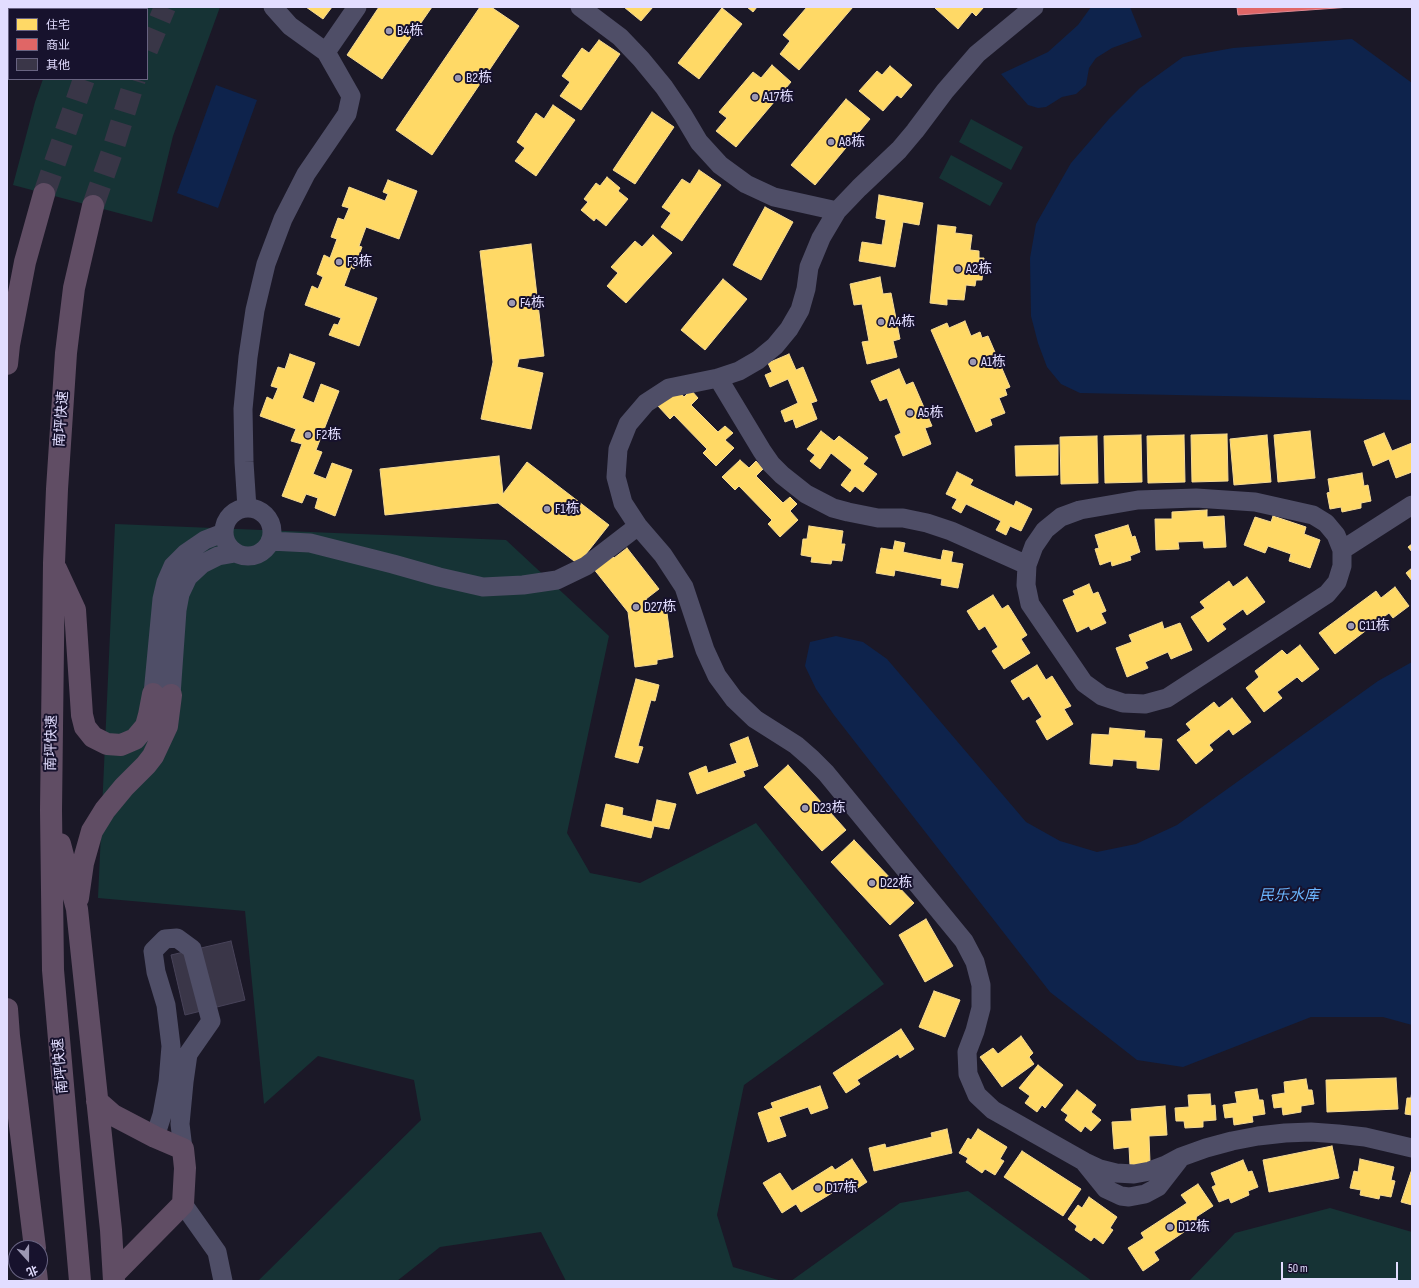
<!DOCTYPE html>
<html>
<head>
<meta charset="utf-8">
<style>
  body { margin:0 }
  #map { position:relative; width:1419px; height:1288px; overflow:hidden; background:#1b1827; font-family:"Sofia Sans Condensed","Noto Sans SC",sans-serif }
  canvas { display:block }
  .frame { position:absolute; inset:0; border:8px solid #e2ddff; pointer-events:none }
  .legend { position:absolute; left:8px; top:8px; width:140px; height:72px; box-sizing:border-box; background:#17122d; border:1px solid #686381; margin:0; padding:5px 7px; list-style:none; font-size:12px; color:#e2ddff }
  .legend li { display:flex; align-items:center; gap:8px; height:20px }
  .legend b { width:20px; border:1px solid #686381 }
  .north { position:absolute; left:8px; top:1240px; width:40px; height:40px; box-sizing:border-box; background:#17122d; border:1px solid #686381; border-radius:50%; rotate:159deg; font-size:11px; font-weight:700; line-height:16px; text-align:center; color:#e2ddff }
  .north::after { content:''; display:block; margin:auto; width:14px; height:18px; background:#9c98b3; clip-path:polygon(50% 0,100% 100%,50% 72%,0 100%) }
  .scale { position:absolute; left:1281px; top:1262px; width:117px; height:18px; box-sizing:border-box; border:2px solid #e2ddff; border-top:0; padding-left:5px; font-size:12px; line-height:14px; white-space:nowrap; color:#e2ddff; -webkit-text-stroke:3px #17122d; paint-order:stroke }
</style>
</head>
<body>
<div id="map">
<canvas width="1419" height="1288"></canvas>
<div class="frame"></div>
<ul class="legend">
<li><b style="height:11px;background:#ffd966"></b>住宅</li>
<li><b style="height:11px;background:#e06666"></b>商业</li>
<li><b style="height:11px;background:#3a3648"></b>其他</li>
</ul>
<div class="north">北</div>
<div class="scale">50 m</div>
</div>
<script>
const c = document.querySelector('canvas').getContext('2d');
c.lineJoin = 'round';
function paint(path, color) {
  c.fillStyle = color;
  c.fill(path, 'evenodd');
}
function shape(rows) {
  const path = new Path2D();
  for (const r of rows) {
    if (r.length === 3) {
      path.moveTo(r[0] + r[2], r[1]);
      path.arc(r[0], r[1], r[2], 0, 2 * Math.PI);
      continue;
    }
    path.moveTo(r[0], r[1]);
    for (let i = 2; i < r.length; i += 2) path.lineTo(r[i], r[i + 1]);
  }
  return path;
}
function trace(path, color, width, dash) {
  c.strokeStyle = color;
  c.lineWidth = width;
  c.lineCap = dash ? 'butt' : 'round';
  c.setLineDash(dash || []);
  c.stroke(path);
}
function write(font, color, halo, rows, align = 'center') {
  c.font = font + ' "Sofia Sans Condensed","Noto Sans SC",sans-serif';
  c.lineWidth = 4;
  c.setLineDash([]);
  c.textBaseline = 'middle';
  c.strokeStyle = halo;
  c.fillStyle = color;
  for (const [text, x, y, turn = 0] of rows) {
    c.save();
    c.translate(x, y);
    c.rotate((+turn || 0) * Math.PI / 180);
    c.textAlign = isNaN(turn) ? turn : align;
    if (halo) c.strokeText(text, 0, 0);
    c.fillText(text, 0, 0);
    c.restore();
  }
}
paint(shape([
  [66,7,220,7,173,136,152,222,13,185,35,102,43,79,147,79,147,9,66,9],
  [971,119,1023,147,1011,170,959,142],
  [951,155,1003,183,990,206,939,178],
  [115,524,506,540,609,636,567,833,590,873,640,883,756,823,884,984,744,1085,717,1215,733,1267,782,1281,566,1281,541,1232,440,1247,397,1281,258,1281,421,1120,414,1080,318,1056,264,1104,245,911,98,898],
  [968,1191,1092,1281,791,1281,900,1203],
  [1330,1208,1412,1232,1412,1281,1189,1281,1235,1233]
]), '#163335');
paint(shape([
  [1091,7,1130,7,1142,37,1112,48,1096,58,1089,68,1086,85,1076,94,1062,97,1046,107,1038,108,1028,105,1001,74,1048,52,1078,25],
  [1352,39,1412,83,1412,400,1080,393,1061,384,1047,367,1038,343,1031,316,1030,258,1036,224,1071,163,1109,119,1140,88,1183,57,1233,48],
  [216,85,257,100,218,208,177,193],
  [836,636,863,642,887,659,1026,822,1060,841,1097,852,1136,844,1177,825,1378,681,1412,662,1412,1025,1383,1017,1311,1017,1183,1067,1137,1060,1050,992,834,715,816,689,805,666,810,642]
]), '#0e234c');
const homes = shape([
  [306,7,332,7,323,19,306,7],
  [379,7,432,7,382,79,347,55,379,7],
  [480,7,491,7,519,26,432,155,396,130,480,7],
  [624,7,653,7,641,21,624,7],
  [747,7,757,7,753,12,747,7],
  [807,7,853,7,799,70,780,54,790,41,783,35,807,7],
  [936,7,984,7,976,16,972,12,958,29,935,8,936,7],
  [722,8,742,24,699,79,678,63,722,8],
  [599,40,620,54,581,110,560,96,570,82,562,76,582,48,589,53,599,40],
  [772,65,791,82,736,147,716,131,727,118,719,112,753,72,761,78,772,65],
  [890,66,912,85,901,98,897,95,883,111,859,91,877,71,882,75,890,66],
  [846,99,870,119,815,185,791,165,846,99],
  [553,105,575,120,536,176,515,161,525,148,517,142,536,113,544,119,553,105],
  [652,112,674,127,635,184,613,170,652,112],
  [699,170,721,185,682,241,661,227,671,213,662,207,682,179,690,184,699,170],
  [607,177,620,188,618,191,628,199,606,226,596,218,594,221,581,210,588,202,584,199,596,183,600,186,607,177],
  [388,180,417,191,399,239,366,227,359,246,362,247,354,269,351,267,344,286,377,298,359,346,329,335,334,324,338,325,341,318,305,305,312,286,318,289,323,277,317,274,324,255,330,258,337,239,331,237,338,218,344,220,349,208,342,206,349,187,385,201,388,194,383,192,388,180],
  [879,195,923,203,919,225,903,222,895,267,859,261,862,242,882,245,886,220,876,218,879,195],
  [765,207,793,222,761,280,733,265,765,207],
  [938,225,956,227,955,233,972,235,970,250,979,251,979,258,984,258,982,280,976,280,975,286,966,285,964,300,947,299,947,305,930,303,938,225],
  [653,235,672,253,626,303,607,286,618,273,611,267,635,241,642,247,653,235],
  [531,244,544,356,519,359,517,367,543,373,531,429,481,419,493,362,480,251,531,244],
  [880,277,883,294,891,293,900,339,893,341,897,357,867,364,862,342,869,341,862,304,854,305,850,284,880,277],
  [723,279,747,299,705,350,681,330,723,279],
  [965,321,971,336,980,332,982,338,988,336,1010,387,1005,389,1007,395,999,398,1005,413,990,419,992,425,976,432,931,330,947,323,949,328,965,321],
  [290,354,315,363,302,398,314,403,321,384,339,391,316,450,322,452,313,474,326,479,332,463,352,470,335,516,315,508,318,498,306,494,302,503,282,496,302,444,291,441,296,429,260,416,267,397,273,400,278,388,271,386,278,367,285,369,290,354],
  [789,354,796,370,803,367,817,401,811,403,817,419,796,428,793,419,785,422,781,411,798,403,788,379,770,387,765,375,772,372,768,363,789,354],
  [899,369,906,385,913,382,932,426,925,428,931,444,903,456,895,436,901,433,887,398,880,401,871,381,899,369],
  [676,388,684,397,691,390,698,398,691,405,718,432,725,426,733,433,725,440,734,448,716,466,703,453,707,449,674,415,670,419,658,406,676,388],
  [821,431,834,441,839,436,868,458,863,464,877,474,863,492,855,486,850,492,841,485,852,470,831,453,820,469,810,461,815,455,807,449,821,431],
  [1310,431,1315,478,1278,482,1274,435,1310,431],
  [1384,433,1392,451,1412,443,1412,472,1396,478,1389,459,1373,466,1364,441,1384,433],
  [1227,434,1228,481,1192,482,1191,435,1227,434],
  [1141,435,1142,482,1105,483,1104,436,1141,435],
  [1184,435,1185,482,1148,483,1147,436,1184,435],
  [1267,435,1271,482,1234,485,1230,439,1267,435],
  [1097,436,1098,483,1061,484,1060,437,1097,436],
  [1058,445,1058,475,1016,476,1015,446,1058,445],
  [499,456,503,494,527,462,609,525,578,564,498,503,385,515,380,469,499,456],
  [740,460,749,468,756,461,763,469,756,476,783,503,790,497,797,504,790,511,798,520,780,537,768,524,772,520,739,486,735,490,722,477,740,460],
  [957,472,973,480,970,485,1014,506,1016,501,1032,509,1021,531,1010,526,1006,535,996,530,1001,521,966,504,961,513,952,508,957,499,946,494,957,472],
  [1362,473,1364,486,1368,485,1371,501,1361,503,1361,508,1342,512,1341,507,1330,509,1327,493,1330,492,1328,479,1362,473],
  [1207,510,1207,517,1224,516,1226,547,1204,548,1203,541,1178,542,1179,549,1156,550,1155,519,1172,519,1172,512,1207,510],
  [1273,516,1306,527,1304,534,1320,540,1310,568,1289,561,1291,554,1268,546,1265,553,1244,545,1255,517,1271,522,1273,516],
  [1128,525,1132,537,1135,536,1140,552,1130,556,1131,560,1112,566,1111,561,1100,565,1095,549,1099,548,1095,535,1128,525],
  [809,526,843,531,841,544,845,544,842,561,832,560,831,564,811,562,812,557,801,555,803,539,807,539,809,526],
  [895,541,905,543,903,552,941,560,943,550,953,552,951,562,963,564,958,588,941,585,942,579,895,570,894,576,876,573,881,548,893,550,895,541],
  [1412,544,1412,552,1408,547,1412,544],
  [627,548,659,589,646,599,649,608,666,606,673,657,657,660,657,664,635,667,628,612,593,568,611,555,614,558,627,548],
  [1412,568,1412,581,1406,573,1412,568],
  [1247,577,1265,602,1247,615,1243,609,1222,624,1226,629,1208,642,1191,617,1205,608,1200,602,1229,581,1233,587,1247,577],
  [1089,584,1093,594,1098,592,1106,611,1101,613,1106,623,1091,630,1089,626,1077,632,1063,600,1075,595,1073,591,1089,584],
  [1395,587,1409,606,1393,618,1389,613,1335,654,1319,633,1376,591,1381,598,1395,587],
  [993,595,1002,609,1008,605,1027,635,1021,639,1030,653,1004,669,992,651,998,647,985,626,979,630,967,611,993,595],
  [1162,622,1164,629,1180,623,1192,650,1171,659,1168,652,1145,662,1148,668,1127,677,1116,648,1132,642,1129,635,1162,622],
  [1300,645,1319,669,1302,682,1297,677,1277,692,1282,698,1264,712,1246,688,1259,677,1255,671,1282,650,1287,655,1300,645],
  [1037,665,1046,680,1052,676,1071,706,1064,709,1073,724,1047,740,1036,721,1042,717,1029,696,1023,700,1011,681,1037,665],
  [636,679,659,685,655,701,651,700,638,746,643,747,638,763,615,757,636,679],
  [1232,698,1251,722,1233,735,1229,729,1209,745,1213,750,1196,764,1177,740,1191,730,1186,724,1214,702,1219,708,1232,698],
  [1110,728,1145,731,1144,738,1162,739,1159,770,1137,768,1137,761,1113,759,1112,766,1090,764,1092,734,1109,735,1110,728],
  [748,737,758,766,743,771,745,776,697,794,689,773,706,766,708,773,737,763,730,744,748,737],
  [788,765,846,830,822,851,764,787,788,765],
  [657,800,676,804,669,829,654,826,651,838,601,826,606,804,623,808,622,815,652,822,657,800],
  [854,840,914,903,890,925,831,862,854,840],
  [926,919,953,966,925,982,899,935,926,919],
  [934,991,960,1000,945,1037,919,1027,934,991],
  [901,1029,914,1049,900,1058,898,1054,857,1080,860,1084,846,1093,833,1073,901,1029],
  [1021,1036,1033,1053,1029,1057,1034,1064,1002,1087,980,1057,993,1048,998,1054,1021,1036],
  [1038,1065,1063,1085,1045,1108,1042,1105,1037,1112,1025,1103,1030,1096,1019,1088,1038,1065],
  [1396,1078,1398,1109,1327,1112,1326,1080,1396,1078],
  [1306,1079,1308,1090,1312,1090,1314,1104,1301,1106,1301,1112,1283,1115,1282,1107,1274,1108,1272,1095,1285,1093,1284,1082,1306,1079],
  [820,1086,828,1108,811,1114,808,1107,779,1117,786,1136,768,1142,758,1113,773,1108,771,1103,820,1086],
  [1257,1089,1259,1100,1263,1100,1265,1114,1252,1116,1253,1122,1234,1125,1233,1117,1225,1118,1223,1105,1237,1103,1235,1092,1257,1089],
  [1077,1090,1096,1105,1091,1112,1101,1120,1091,1131,1085,1126,1081,1132,1065,1120,1068,1115,1061,1110,1077,1090],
  [1412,1090,1412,1115,1405,1114,1407,1098,1411,1098,1412,1090],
  [1210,1094,1211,1106,1215,1105,1216,1120,1203,1121,1203,1127,1185,1128,1184,1121,1176,1121,1175,1108,1189,1107,1188,1095,1210,1094],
  [1165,1106,1167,1135,1149,1136,1150,1163,1130,1165,1129,1147,1114,1149,1112,1122,1132,1121,1131,1109,1165,1106],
  [947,1129,952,1153,874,1171,869,1148,885,1144,886,1148,932,1137,931,1133,947,1129],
  [978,1129,1007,1147,1000,1159,1004,1161,995,1175,985,1169,982,1173,966,1162,968,1158,959,1153,968,1138,971,1140,978,1129],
  [1332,1146,1339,1178,1269,1192,1263,1160,1332,1146],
  [1022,1151,1081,1189,1063,1216,1004,1177,1022,1151],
  [852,1159,867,1182,850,1193,845,1185,801,1212,796,1204,782,1213,763,1183,780,1173,792,1191,832,1166,835,1170,852,1159],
  [1360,1159,1394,1167,1391,1180,1395,1181,1391,1197,1380,1195,1379,1199,1360,1195,1361,1190,1350,1188,1354,1171,1358,1172,1360,1159],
  [1243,1160,1248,1172,1252,1171,1258,1187,1248,1191,1249,1195,1231,1203,1229,1198,1219,1202,1212,1187,1216,1185,1211,1173,1243,1160],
  [1411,1172,1412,1172,1412,1205,1401,1202,1411,1172],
  [1198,1184,1213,1206,1196,1217,1199,1222,1154,1252,1159,1260,1143,1271,1128,1248,1144,1238,1141,1233,1187,1203,1181,1195,1198,1184],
  [1089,1197,1117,1217,1110,1228,1113,1230,1103,1244,1094,1237,1091,1241,1075,1230,1077,1226,1068,1219,1078,1205,1082,1208,1089,1197]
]);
paint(homes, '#ffd966');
trace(homes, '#f6da94', 1);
const shops = shape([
  [1237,7,1351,7,1238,15,1237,7]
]);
paint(shops, '#e06666');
trace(shops, '#e18a94', 1);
const building = shape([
  [231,941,245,1000,185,1015,171,955,231,941]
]);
paint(building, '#3a3648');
trace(building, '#484359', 1);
trace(shape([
  [114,9,114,7],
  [147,50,165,7],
  [44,194,84,79],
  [93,206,114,146,135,79]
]), '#393647', 22, [22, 11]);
trace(shape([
  [580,7,620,37,641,59,664,87,683,115,699,142,720,165,746,184,774,197,837,211],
  [1034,7,977,54,945,91,915,131,899,150,859,188,837,211,821,238,809,267,806,289,800,310,789,329,775,346,758,360,739,371,718,378,669,388,646,403,628,424,618,449,616,477,623,503,638,526,663,555,684,587,705,650,717,676,734,699,755,719,796,745,812,759,826,773,964,941,975,962,981,985,981,1008,975,1031,967,1052,968,1074,977,1095,993,1110,1085,1162,1100,1169,1116,1173,1134,1174,1150,1171,1166,1165,1181,1157,1206,1148,1232,1141,1258,1136,1285,1133,1311,1132,1338,1134,1365,1137,1412,1148],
  [326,52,357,7],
  [718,378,762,451,771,464,782,475,806,494,833,508,848,512,878,518,903,518,927,523,951,531,1027,565],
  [1196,498,1255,502,1313,515,1326,523,1336,535,1342,550,1342,566,1337,582,1327,594,1167,698,1145,704,1123,703,1102,696,1084,683,1030,604,1026,585,1027,565,1034,546,1045,530,1061,517,1080,510,1138,500,1196,498],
  [248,532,24],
  [247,508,244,462,243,409,248,357,255,310,266,264,283,219,306,174,347,114,351,96,326,52,290,26,273,7],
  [270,541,310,543,393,564,439,577,483,587,523,585,557,580,586,566,638,526],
  [1342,550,1412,505],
  [153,694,162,599,166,582,173,566,186,553,205,540,223,533],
  [171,695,177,610,180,594,188,577,202,564,218,556,235,553],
  [155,1137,162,1115,168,1082,171,1046,166,1005,156,972,153,951,165,939,177,938,192,949,211,1021,188,1054,184,1082,180,1124,183,1149],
  [1085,1163,1106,1189,1121,1196,1129,1197,1145,1194,1158,1187,1179,1160],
  [183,1204,217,1252,223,1281]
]), '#4f4e67', 19);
trace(shape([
  [7,364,9,345,25,262,44,194],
  [56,569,75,610,82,715,85,727,93,737,107,744,121,745,135,739,146,726,149,715,153,694],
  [60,844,77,909,111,1230,114,1281],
  [78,898,83,863,92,831,105,810,124,787,146,765,153,756,167,726,171,695],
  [7,1009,9,1036,35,1248],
  [97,1101,113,1115,155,1137,183,1149,185,1168,183,1204,114,1274],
  [36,1272,37,1281],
  [80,1281,53,970,51,810,54,563,57,489,66,353,74,288,93,206]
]), '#604d64', 22);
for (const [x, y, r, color] of [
  [389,31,4,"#9c98b3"],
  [458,78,4,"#9c98b3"],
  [755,97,4,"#9c98b3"],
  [831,142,4,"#9c98b3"],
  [339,262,4,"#9c98b3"],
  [958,269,4,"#9c98b3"],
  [512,303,4,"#9c98b3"],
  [881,322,4,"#9c98b3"],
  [973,362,4,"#9c98b3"],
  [910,413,4,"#9c98b3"],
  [308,435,4,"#9c98b3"],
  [547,509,4,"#9c98b3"],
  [636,607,4,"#9c98b3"],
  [1351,626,4,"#9c98b3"],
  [805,808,4,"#9c98b3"],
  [872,883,4,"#9c98b3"],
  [818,1188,4,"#9c98b3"],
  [1170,1227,4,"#9c98b3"]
]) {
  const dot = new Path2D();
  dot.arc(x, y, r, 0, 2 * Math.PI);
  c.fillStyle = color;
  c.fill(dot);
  trace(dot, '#17122d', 1.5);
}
write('14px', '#e2ddff', '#17122d', [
  ["B4栋",397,31],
  ["B2栋",466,78],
  ["A17栋",763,97],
  ["A8栋",839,142],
  ["F3栋",347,262],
  ["A2栋",966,269],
  ["F4栋",520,303],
  ["A4栋",889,322],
  ["A1栋",981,362],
  ["A5栋",918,413],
  ["F2栋",316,435],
  ["F1栋",555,509],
  ["D27栋",644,607],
  ["C11栋",1359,626],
  ["D23栋",813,808],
  ["D22栋",880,883],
  ["D17栋",826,1188],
  ["D12栋",1178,1227]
], 'left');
write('14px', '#e2ddff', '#17122d', [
  ["南坪快速",62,419,-86],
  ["南坪快速",52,743,-89],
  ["南坪快速",61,1066,-95]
]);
write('italic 15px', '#6bb6ff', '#17122d', [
  ["民乐水库",1289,896]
]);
</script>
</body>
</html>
